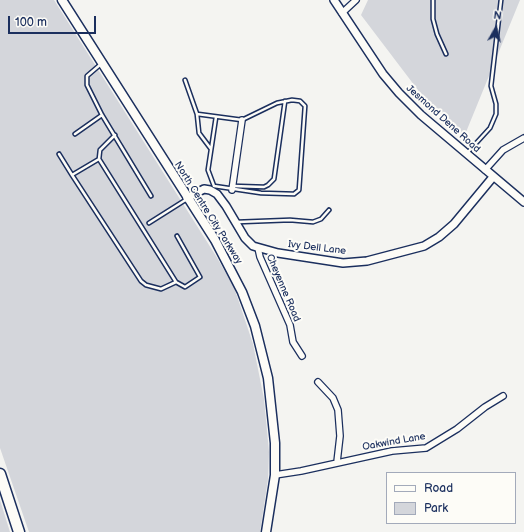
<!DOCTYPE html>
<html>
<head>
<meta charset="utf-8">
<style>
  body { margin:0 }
  #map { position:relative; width:524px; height:532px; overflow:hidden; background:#f4f4f1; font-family:"Balsamiq Sans",sans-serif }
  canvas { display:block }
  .legend { position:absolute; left:386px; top:472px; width:130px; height:52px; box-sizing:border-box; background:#fdfcf7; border:1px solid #a3aaba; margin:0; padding:5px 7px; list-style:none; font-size:12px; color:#1b2f5e }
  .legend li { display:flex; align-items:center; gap:8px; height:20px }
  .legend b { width:20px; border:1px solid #a3aaba }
  .north { position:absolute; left:476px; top:8px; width:40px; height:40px; -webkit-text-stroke:3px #fdfcf7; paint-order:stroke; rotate:8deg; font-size:11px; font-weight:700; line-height:16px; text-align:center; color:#1b2f5e }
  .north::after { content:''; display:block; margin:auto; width:14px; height:18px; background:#1b2f5e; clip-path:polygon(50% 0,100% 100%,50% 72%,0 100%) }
  .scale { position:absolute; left:8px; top:16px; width:88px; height:18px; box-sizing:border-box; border:2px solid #1b2f5e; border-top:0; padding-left:5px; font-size:12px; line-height:14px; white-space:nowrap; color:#1b2f5e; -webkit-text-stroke:3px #fdfcf7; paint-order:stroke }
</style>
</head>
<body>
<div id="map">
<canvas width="524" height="532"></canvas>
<ul class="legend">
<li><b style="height:5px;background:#fdfcf7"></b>Road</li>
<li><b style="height:11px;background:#d4d6db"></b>Park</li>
</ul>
<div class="north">N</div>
<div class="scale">100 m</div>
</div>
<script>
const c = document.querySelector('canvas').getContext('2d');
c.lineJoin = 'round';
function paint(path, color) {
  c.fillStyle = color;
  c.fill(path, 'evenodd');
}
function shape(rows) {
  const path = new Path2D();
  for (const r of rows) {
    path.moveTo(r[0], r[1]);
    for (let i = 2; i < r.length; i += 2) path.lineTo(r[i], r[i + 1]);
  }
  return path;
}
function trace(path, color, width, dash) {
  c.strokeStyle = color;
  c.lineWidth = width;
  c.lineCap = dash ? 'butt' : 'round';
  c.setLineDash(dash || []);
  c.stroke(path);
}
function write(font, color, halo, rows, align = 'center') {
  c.font = font + ' "Balsamiq Sans",sans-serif';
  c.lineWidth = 4;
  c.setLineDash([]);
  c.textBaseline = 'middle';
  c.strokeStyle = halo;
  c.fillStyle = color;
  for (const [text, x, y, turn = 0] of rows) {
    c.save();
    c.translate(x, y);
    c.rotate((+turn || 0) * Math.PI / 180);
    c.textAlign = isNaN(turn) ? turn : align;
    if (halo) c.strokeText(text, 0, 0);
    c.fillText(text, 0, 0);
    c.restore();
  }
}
paint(shape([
  [0,0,54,0,216,256,234,287,253,344,264,399,269,452,268,479,260,532,29,532,0,448],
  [368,0,520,0,464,137,424,98,361,15],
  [0,500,10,532,0,532]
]), '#d4d6db');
const service = shape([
  [433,0,433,19,437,34,446,54],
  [101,64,87,76,87,85,102,115,151,196],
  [185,80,197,114,199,133,211,149],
  [197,114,242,120,277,103,292,100,300,101,305,106,299,190,294,194,261,193,214,186,208,170,216,117],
  [75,134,102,115],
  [468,152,490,128,496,114,496,104,491,86,501,0],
  [59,154,72,175,99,159,100,150,115,135],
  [72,175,141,281,146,285,161,289,176,282,99,159],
  [233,186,264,187,268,185,274,179,285,101],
  [238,222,290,220,313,222,321,219,329,210],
  [149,223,187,199],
  [176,282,185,287,200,277,177,236]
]);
const minor = shape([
  [342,13,356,0],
  [485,170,503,150,524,138],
  [232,190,242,120],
  [258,248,260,257,290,325,293,342,302,356],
  [318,382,333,398,338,410,340,436,337,462],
  [275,475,301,471,392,451,426,448,457,429,485,407,503,396]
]);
const tertiary = shape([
  [334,0,383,74,399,93,421,115,524,202],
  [187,198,204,189,210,190,217,194,226,206,245,238,253,246,278,253,343,263,367,261,424,246,439,237,454,224,493,177]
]);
const secondary = shape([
  [62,0,215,240,242,292,255,326,268,378,275,443,275,475,266,532]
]);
const motorway = shape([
  [0,474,19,532]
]);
trace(service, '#1b2f5e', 5.5);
trace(minor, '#1b2f5e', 8);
trace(tertiary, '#1b2f5e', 10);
trace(secondary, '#1b2f5e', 11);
trace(motorway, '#1b2f5e', 13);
trace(service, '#fdfcf7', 2.5);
trace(minor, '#fdfcf7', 5.5);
trace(tertiary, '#fdfcf7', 7);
trace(secondary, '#fdfcf7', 8);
trace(motorway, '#fdfcf7', 10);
write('10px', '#1b2f5e', '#fdfcf7', [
  ["Jesmond Dene Road",443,119,42],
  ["North Centre City Parkway",208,213,58],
  ["Ivy Dell Lane",317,248,7],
  ["Cheyenne Road",283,288,67],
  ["Oakwind Lane",394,442,-10]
]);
</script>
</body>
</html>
